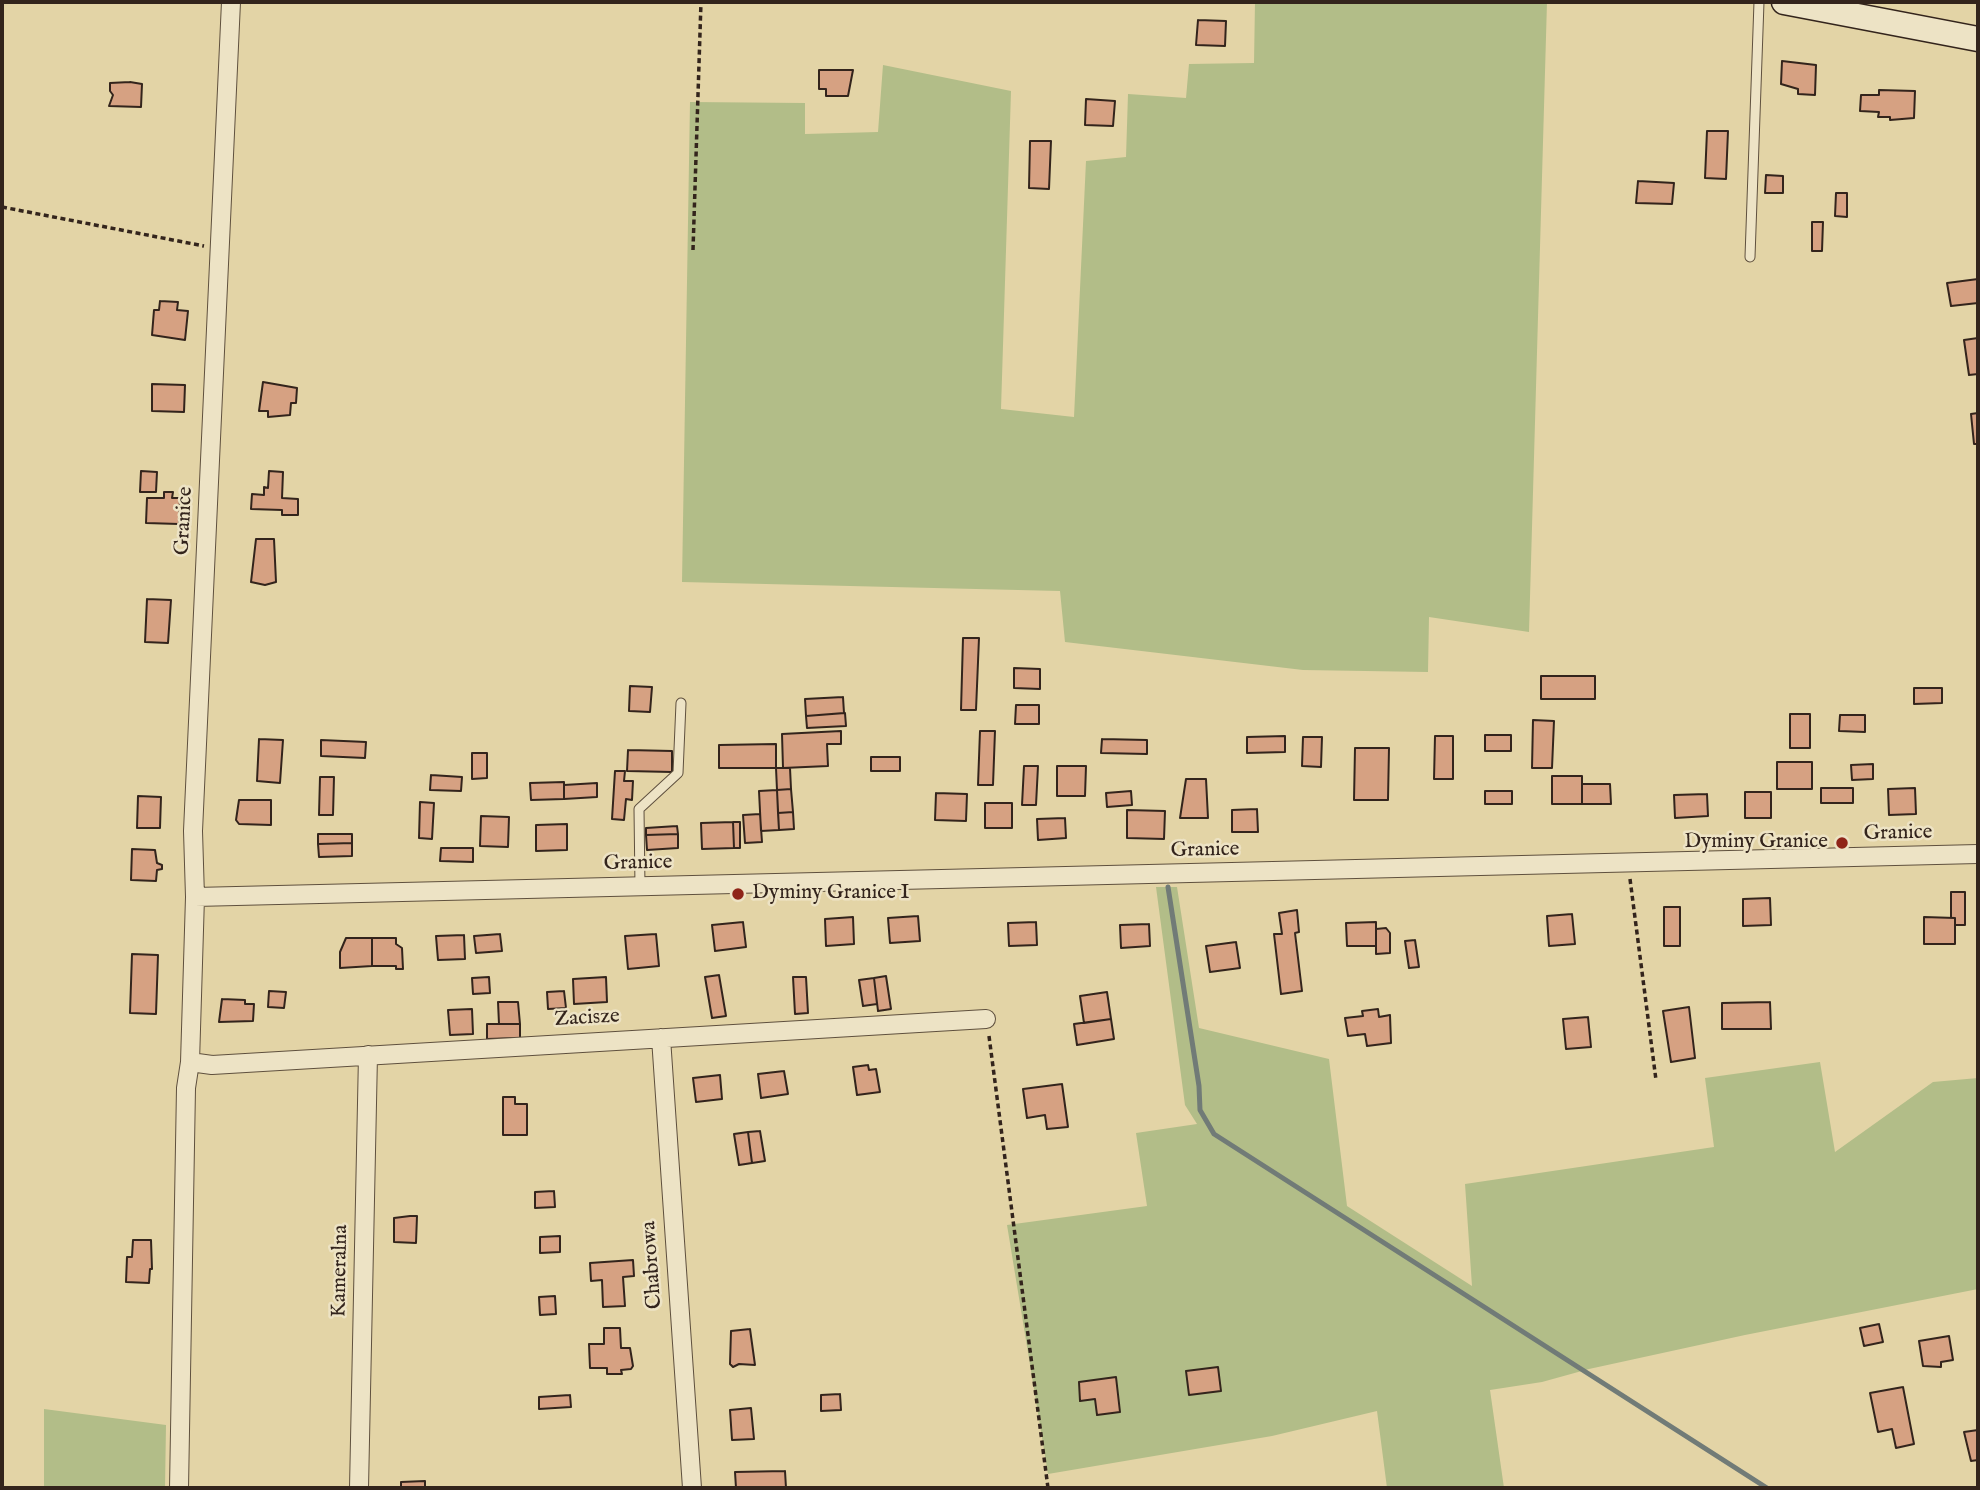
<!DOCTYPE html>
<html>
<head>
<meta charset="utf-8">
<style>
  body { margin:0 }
  #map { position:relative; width:1980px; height:1490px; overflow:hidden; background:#e3d4a6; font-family:"IM FELL English",serif }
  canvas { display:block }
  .frame { position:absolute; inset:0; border:4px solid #33241c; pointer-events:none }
</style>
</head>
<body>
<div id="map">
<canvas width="1980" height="1490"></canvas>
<div class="frame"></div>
</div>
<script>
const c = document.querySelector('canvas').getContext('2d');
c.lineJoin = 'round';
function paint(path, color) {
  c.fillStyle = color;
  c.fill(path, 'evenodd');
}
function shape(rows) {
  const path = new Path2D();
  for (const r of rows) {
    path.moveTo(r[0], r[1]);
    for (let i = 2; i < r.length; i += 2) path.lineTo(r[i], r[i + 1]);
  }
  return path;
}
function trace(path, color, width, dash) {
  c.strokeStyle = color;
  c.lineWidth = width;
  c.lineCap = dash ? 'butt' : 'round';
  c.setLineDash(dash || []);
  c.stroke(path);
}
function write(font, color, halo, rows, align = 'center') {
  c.font = font + ' "IM FELL English",serif';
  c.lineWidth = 5;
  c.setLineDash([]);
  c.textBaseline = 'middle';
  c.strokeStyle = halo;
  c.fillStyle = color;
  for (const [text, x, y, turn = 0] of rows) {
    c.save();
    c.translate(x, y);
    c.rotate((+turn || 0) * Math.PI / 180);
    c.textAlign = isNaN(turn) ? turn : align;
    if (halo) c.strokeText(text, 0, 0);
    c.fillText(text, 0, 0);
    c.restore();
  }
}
paint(shape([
  [1255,2,1547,2,1529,632,1429,617,1428,672,1303,670,1065,642,1060,591,682,582,690,102,805,103,805,134,878,132,883,65,1011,91,1001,409,1074,417,1086,161,1126,157,1128,94,1186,98,1189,64,1254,63],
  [1156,887,1177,887,1199,1028,1329,1059,1347,1206,1472,1286,1465,1184,1714,1147,1705,1078,1820,1062,1835,1152,1933,1082,1978,1078,1978,1289,1745,1335,1589,1369,1542,1382,1490,1390,1504,1488,1387,1488,1377,1411,1272,1436,1048,1474,1007,1225,1147,1206,1136,1133,1197,1124,1185,1105],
  [44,1409,166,1425,165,1488,44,1488]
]), '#b2bd88');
trace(shape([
  [1168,887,1199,1086,1200,1110,1214,1134,1767,1488]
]), '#717b77', 5);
const building = shape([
  [1198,20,1226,21,1225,46,1196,45,1198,20],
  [1782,61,1816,65,1815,95,1798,94,1798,89,1781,84,1782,61],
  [819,70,853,70,848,96,826,96,826,89,819,89,819,70],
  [130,82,142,84,141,107,109,106,113,95,110,91,110,83,130,82],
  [1879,90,1915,91,1914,118,1890,120,1890,117,1878,117,1879,112,1860,111,1861,95,1879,95,1879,90],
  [1086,99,1115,101,1113,126,1085,125,1086,99],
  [1707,131,1728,131,1726,179,1705,178,1707,131],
  [1030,141,1051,141,1049,189,1029,188,1030,141],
  [1766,175,1783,176,1783,193,1765,193,1766,175],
  [1638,181,1674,183,1672,204,1636,203,1638,181],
  [1836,193,1847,193,1847,217,1835,216,1836,193],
  [1812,222,1823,222,1822,251,1812,251,1812,222],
  [1978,279,1978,303,1951,306,1947,283,1978,279],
  [160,301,178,302,177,310,188,311,185,340,152,335,154,310,159,310,160,301],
  [1978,338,1978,374,1969,375,1964,340,1978,338],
  [263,382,297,388,296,403,291,403,290,415,268,417,268,411,259,411,263,382],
  [152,384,185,385,184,412,152,411,152,384],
  [1978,413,1978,444,1974,444,1971,414,1978,413],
  [141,471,157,472,156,492,140,492,141,471],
  [269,471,283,472,282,498,298,499,298,515,282,515,282,510,251,509,252,494,264,495,264,487,268,488,269,471],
  [164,492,173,492,172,498,180,498,179,524,146,523,147,498,164,498,164,492],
  [256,539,274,539,276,582,265,585,251,582,256,539],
  [147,599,171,600,168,643,145,642,147,599],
  [963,638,979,638,976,710,961,710,963,638],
  [1014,668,1040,669,1040,689,1014,688,1014,668],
  [1541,676,1595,676,1595,699,1541,699,1541,676],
  [630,686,652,687,650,712,629,711,630,686],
  [1914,688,1942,688,1942,703,1914,704,1914,688],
  [843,697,844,713,806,716,805,699,843,697],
  [1016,705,1039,705,1039,724,1015,724,1016,705],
  [845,713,846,726,807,728,806,716,845,713],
  [1790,714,1810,714,1810,748,1790,748,1790,714],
  [1840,715,1865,715,1865,732,1839,731,1840,715],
  [1533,720,1554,721,1552,768,1532,768,1533,720],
  [841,731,841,744,827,744,828,766,783,768,782,734,841,731],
  [980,731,995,731,993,785,978,785,980,731],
  [1485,735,1511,735,1511,751,1485,751,1485,735],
  [1285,736,1285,752,1247,753,1247,737,1285,736],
  [1435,736,1453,736,1453,779,1434,779,1435,736],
  [1303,737,1322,737,1321,767,1302,766,1303,737],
  [259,739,283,740,280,783,257,781,259,739],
  [1102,739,1147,740,1147,754,1101,753,1102,739],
  [321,740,366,742,365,758,321,756,321,740],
  [776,744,776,768,719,768,719,745,776,744],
  [1355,748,1389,748,1388,800,1354,800,1355,748],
  [628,750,672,751,672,772,627,771,628,750],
  [472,753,487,753,487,778,472,779,472,753],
  [871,757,900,757,900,771,871,771,871,757],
  [1777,762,1812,762,1812,789,1777,789,1777,762],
  [1873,764,1873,779,1852,780,1851,765,1873,764],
  [1024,766,1038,766,1036,805,1022,805,1024,766],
  [1057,766,1086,766,1085,796,1057,796,1057,766],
  [776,768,790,768,791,789,777,790,776,768],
  [615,771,625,771,624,781,633,781,632,800,626,799,624,820,612,819,615,771],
  [431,775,462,777,461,791,430,790,431,775],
  [1552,776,1582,776,1582,804,1552,804,1552,776],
  [320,777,334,777,333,815,319,815,320,777],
  [1186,779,1206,779,1208,818,1180,818,1186,779],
  [564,782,564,799,531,800,530,783,564,782],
  [597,783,597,797,564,799,564,785,597,783],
  [1582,784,1610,784,1611,804,1582,804,1582,784],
  [1821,788,1853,788,1853,803,1821,803,1821,788],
  [1915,788,1916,814,1889,815,1888,789,1915,788],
  [791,789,793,812,778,813,777,790,791,789],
  [777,790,779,830,761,831,759,791,777,790],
  [1131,791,1132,805,1107,807,1106,793,1131,791],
  [1485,791,1512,791,1512,804,1485,804,1485,791],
  [1745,792,1771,792,1771,818,1745,818,1745,792],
  [936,793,967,794,966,821,935,820,936,793],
  [1707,794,1708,816,1675,818,1674,795,1707,794],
  [138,796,161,797,160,828,137,828,138,796],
  [239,800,271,800,271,825,239,824,236,820,239,800],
  [420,802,434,803,432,839,419,838,420,802],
  [985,803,1012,803,1012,828,985,828,985,803],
  [1257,809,1258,832,1232,832,1232,810,1257,809],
  [1127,810,1165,811,1164,839,1127,838,1127,810],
  [793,812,794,829,779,830,778,813,793,812],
  [760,814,762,842,745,843,743,815,760,814],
  [481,816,509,817,508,847,480,846,481,816],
  [1065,818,1066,838,1038,840,1037,819,1065,818],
  [733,822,740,822,740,848,734,848,733,822],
  [733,822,734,848,702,849,701,823,733,822],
  [567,824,567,850,536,851,536,825,567,824],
  [677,826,678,834,646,835,646,828,677,826],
  [318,834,352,834,352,843,318,844,318,834],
  [678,834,678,848,647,850,646,835,678,834],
  [352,843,352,856,319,857,318,844,352,843],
  [441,848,473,848,473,862,440,861,441,848],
  [132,849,155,850,157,863,162,865,162,869,157,870,156,881,131,880,132,849],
  [1951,892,1965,892,1965,925,1955,925,1955,918,1951,918,1951,892],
  [1770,898,1771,925,1743,926,1743,899,1770,898],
  [1664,907,1680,907,1680,946,1664,946,1664,907],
  [1297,910,1299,932,1295,933,1302,991,1281,994,1274,934,1282,934,1279,913,1297,910],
  [1572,914,1575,944,1549,946,1547,916,1572,914],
  [918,916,920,941,890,943,888,918,918,916],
  [853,917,854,944,826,946,825,919,853,917],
  [1924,917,1955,918,1955,944,1924,944,1924,917],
  [743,922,746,947,715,951,712,925,743,922],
  [1036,922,1037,945,1009,946,1008,923,1036,922],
  [1376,922,1376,946,1347,946,1346,923,1376,922],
  [1149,924,1150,946,1121,948,1120,925,1149,924],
  [1386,928,1390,933,1390,953,1376,954,1376,929,1386,928],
  [500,934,502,951,476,953,474,936,500,934],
  [656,934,659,966,628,969,625,936,656,934],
  [464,935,465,959,438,960,436,936,464,935],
  [346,938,372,938,372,966,340,968,340,952,346,938],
  [372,938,396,938,396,944,402,948,403,969,396,969,396,966,372,966,372,938],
  [1415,940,1419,967,1409,968,1405,941,1415,940],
  [1236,942,1240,968,1210,972,1206,946,1236,942],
  [132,954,158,955,156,1014,130,1013,132,954],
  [719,975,726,1016,712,1018,705,977,719,975],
  [886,976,891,1009,878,1011,874,978,886,976],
  [489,977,490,993,473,994,472,978,489,977],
  [606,977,607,1002,574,1004,573,979,606,977],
  [793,977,806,977,808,1013,795,1014,793,977],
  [874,978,877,1004,863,1006,859,980,874,978],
  [269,991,286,992,284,1008,268,1007,269,991],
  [564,991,566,1008,548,1009,547,992,564,991],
  [1107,992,1111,1019,1084,1023,1080,996,1107,992],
  [222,999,245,1000,245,1004,254,1004,253,1021,219,1022,222,999],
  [498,1002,518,1002,520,1024,499,1024,498,1002],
  [1770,1002,1771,1029,1722,1029,1722,1003,1770,1002],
  [1689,1007,1695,1058,1671,1062,1663,1011,1689,1007],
  [472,1009,473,1034,450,1035,448,1010,472,1009],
  [1378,1009,1379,1017,1390,1015,1391,1043,1367,1046,1365,1034,1348,1036,1345,1018,1363,1016,1362,1011,1378,1009],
  [1588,1017,1591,1047,1566,1049,1563,1019,1588,1017],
  [1111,1019,1114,1039,1077,1045,1074,1024,1111,1019],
  [487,1024,520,1024,520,1038,487,1039,487,1024],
  [868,1065,869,1070,876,1069,880,1092,857,1095,853,1067,868,1065],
  [784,1071,788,1094,761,1098,758,1074,784,1071],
  [720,1075,722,1099,696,1102,693,1078,720,1075],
  [1062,1084,1068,1127,1047,1129,1045,1115,1027,1118,1023,1089,1062,1084],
  [503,1097,515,1097,515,1104,527,1104,527,1135,503,1135,503,1097],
  [760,1131,765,1161,752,1163,748,1132,760,1131],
  [748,1132,752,1163,739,1165,734,1134,748,1132],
  [554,1191,555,1207,535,1208,535,1192,554,1191],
  [410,1216,417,1216,416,1243,394,1242,394,1218,410,1216],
  [560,1236,560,1252,540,1253,540,1237,560,1236],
  [133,1240,151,1240,152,1269,150,1269,149,1283,126,1282,127,1257,132,1257,133,1240],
  [633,1260,634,1276,623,1277,625,1306,603,1307,602,1280,591,1281,590,1263,633,1260],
  [555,1296,556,1314,540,1315,539,1297,555,1296],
  [1879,1324,1883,1342,1864,1346,1860,1328,1879,1324],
  [604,1328,620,1328,621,1348,630,1348,633,1366,631,1369,621,1370,622,1374,607,1374,607,1368,590,1368,589,1344,604,1344,604,1328],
  [750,1329,755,1365,739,1364,733,1367,730,1364,731,1331,750,1329],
  [1949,1336,1953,1360,1941,1362,1941,1367,1923,1366,1919,1341,1949,1336],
  [1218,1367,1221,1391,1189,1395,1186,1371,1218,1367],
  [1116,1377,1120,1412,1097,1415,1095,1399,1080,1401,1079,1382,1116,1377],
  [1903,1387,1914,1444,1896,1448,1892,1429,1878,1432,1870,1393,1903,1387],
  [840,1394,841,1410,821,1411,821,1395,840,1394],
  [570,1395,571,1407,539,1409,539,1397,570,1395],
  [751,1408,754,1439,732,1440,730,1410,751,1408],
  [1978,1430,1978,1460,1971,1461,1964,1432,1978,1430],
  [785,1471,786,1488,736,1488,735,1472,785,1471],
  [425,1481,425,1488,401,1488,401,1482,425,1481]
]);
paint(building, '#d6a182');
trace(building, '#33241c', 2);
const lane = shape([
  [1750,257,1759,2],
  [640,887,639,809,678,773,681,703]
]);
const street = shape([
  [231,2,193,831,195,897,1978,854],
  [195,897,190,1062,212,1065,986,1019],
  [661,1038,692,1488],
  [179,1488,186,1088,190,1062],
  [359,1488,368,1055]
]);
const secondary = shape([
  [1784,2,1978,39]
]);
trace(lane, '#5f503e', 11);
trace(street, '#5f503e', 20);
trace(secondary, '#33241c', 27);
trace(shape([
  [2,207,204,246],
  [693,250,701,2],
  [1630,879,1656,1080],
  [989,1036,1048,1488]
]), '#33241c', 3.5, [5, 3.5]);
trace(lane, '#ede3c5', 9);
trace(street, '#ede3c5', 18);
trace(secondary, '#ede3c5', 24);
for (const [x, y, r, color] of [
  [1842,843,7,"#8f2418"],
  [738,894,7,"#8f2418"]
]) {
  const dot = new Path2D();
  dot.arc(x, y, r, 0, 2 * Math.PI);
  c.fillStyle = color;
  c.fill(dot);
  trace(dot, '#ede3c5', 2.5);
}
write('21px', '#33241c', '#ede3c5', [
  ["Granice",185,521,-87],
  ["Granice",1898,834,-1],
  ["Granice",1205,851,-1],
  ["Granice",638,864,-1],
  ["Zacisze",587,1019,-3],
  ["Chabrowa",653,1265,-94],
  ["Kameralna",341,1271,-89]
]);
write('21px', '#33241c', '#ede3c5', [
  ["Dyminy Granice",1828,843],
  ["Dyminy Granice I",752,894,"left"]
], 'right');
</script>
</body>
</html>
